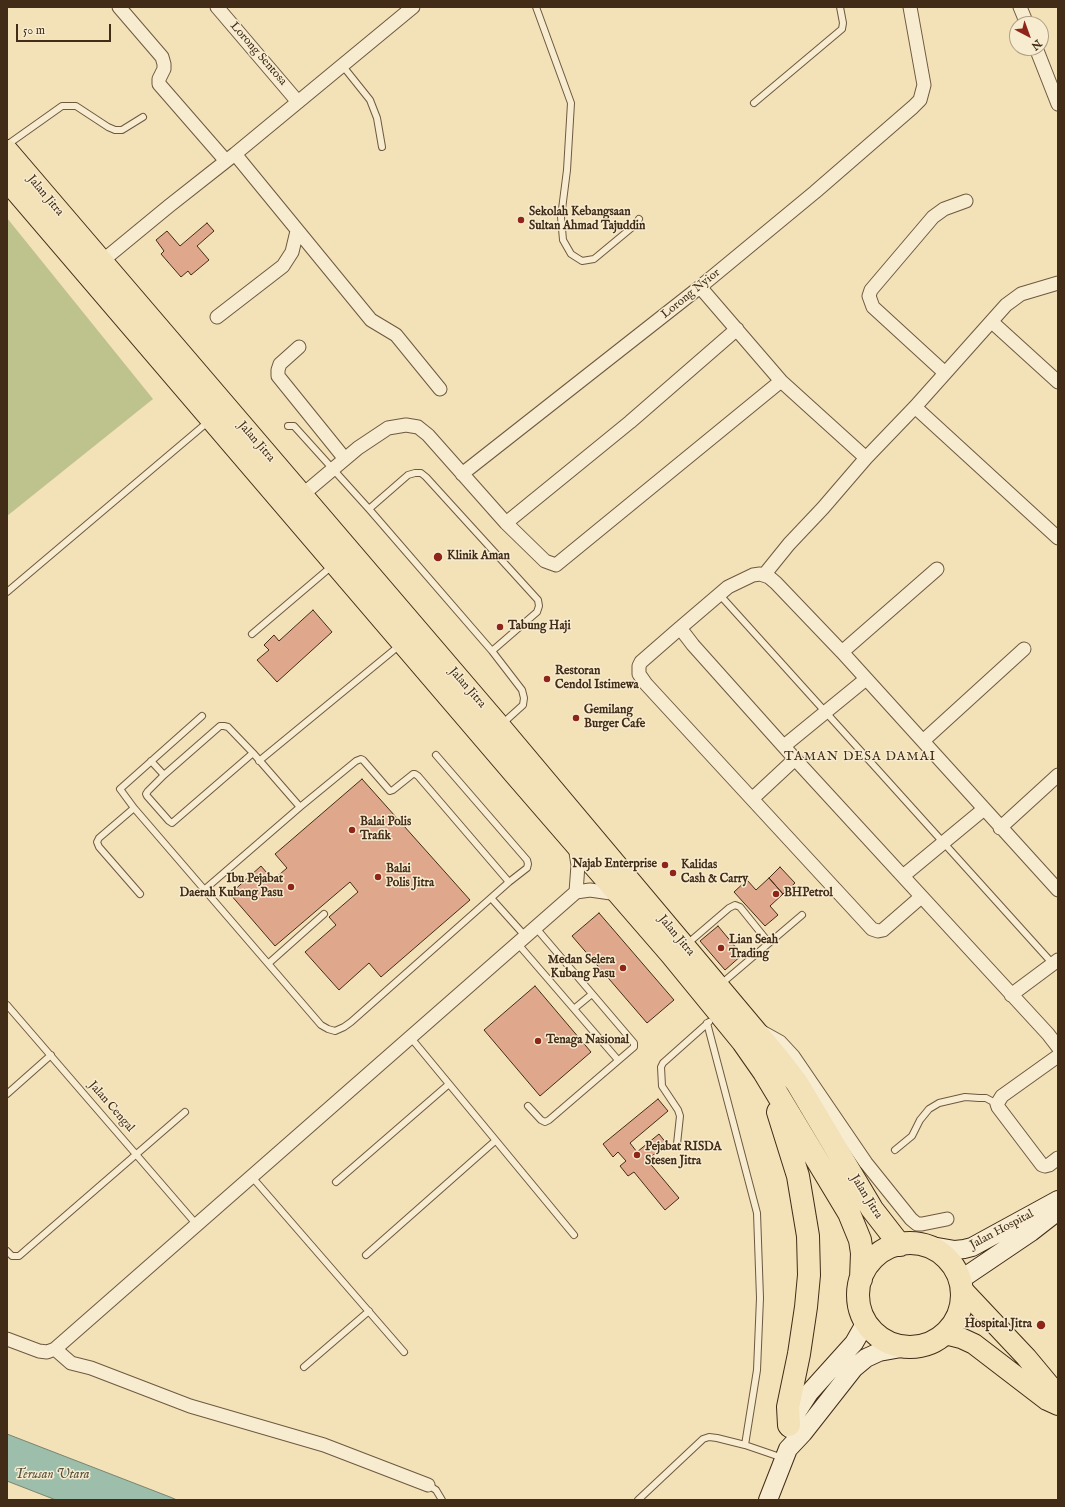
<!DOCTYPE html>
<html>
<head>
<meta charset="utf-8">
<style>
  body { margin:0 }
  #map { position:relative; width:1065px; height:1507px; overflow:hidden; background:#f3e1b7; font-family:"IM FELL English",serif }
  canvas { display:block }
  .frame { position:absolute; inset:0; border:8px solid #422c18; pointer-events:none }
  .north { position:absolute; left:1009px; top:16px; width:40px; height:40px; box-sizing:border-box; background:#f7ecd0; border:1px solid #af9f86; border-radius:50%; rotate:139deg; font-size:11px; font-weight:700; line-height:16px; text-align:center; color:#422c18 }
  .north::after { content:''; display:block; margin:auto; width:14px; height:18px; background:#8f2418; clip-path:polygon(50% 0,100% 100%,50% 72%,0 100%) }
  .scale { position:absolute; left:16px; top:24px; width:95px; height:18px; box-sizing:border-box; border:2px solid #422c18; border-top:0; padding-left:5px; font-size:12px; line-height:14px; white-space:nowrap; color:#422c18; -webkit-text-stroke:3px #f7ecd0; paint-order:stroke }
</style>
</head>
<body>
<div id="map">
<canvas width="1065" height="1507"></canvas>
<div class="frame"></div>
<div class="north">N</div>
<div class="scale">50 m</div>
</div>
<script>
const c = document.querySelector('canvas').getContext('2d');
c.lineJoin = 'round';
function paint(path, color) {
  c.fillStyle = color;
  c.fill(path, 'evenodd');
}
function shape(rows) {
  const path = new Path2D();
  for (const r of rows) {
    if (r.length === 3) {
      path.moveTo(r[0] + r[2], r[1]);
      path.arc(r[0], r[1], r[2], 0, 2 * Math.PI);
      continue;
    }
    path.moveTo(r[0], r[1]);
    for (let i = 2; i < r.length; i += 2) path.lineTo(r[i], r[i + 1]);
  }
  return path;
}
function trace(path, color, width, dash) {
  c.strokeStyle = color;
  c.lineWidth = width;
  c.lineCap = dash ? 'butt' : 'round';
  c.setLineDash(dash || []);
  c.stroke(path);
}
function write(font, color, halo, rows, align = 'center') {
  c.font = font + ' "IM FELL English",serif';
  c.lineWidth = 3;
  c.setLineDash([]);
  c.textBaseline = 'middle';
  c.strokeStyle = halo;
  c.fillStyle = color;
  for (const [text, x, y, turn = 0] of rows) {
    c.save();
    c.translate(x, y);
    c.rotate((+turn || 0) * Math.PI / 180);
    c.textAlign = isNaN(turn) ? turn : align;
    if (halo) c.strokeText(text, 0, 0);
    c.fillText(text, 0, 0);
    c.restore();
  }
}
paint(shape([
  [7,218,153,399,7,516]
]), '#bec28c');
const water = shape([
  [7,1434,170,1497,177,1500,56,1500,7,1481,7,1434]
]);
paint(water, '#9cbeab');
trace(water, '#788470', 1);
const building = shape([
  [207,223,214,231,197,246,209,260,191,275,188,271,181,277,161,254,164,251,156,240,167,231,180,246,207,223],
  [313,610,332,632,277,682,257,660,269,650,264,645,274,635,279,641,313,610],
  [362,779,470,900,381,977,369,963,339,990,305,952,336,925,329,917,358,892,350,882,275,946,230,894,261,866,273,880,287,868,275,854,362,779],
  [780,867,795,883,783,894,769,878,780,867],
  [769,878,783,894,770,906,778,915,765,926,734,892,747,880,756,890,769,878],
  [599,913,674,1000,647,1023,572,936,599,913],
  [718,926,742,955,725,970,700,941,718,926],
  [535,986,591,1052,540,1096,484,1030,535,986],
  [658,1099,668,1111,630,1143,637,1152,659,1134,667,1144,647,1160,679,1198,665,1210,634,1172,628,1176,620,1166,626,1161,618,1152,613,1157,603,1144,658,1099]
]);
paint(building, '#dfa88c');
trace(building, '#422c18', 1);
const lane = shape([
  [536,7,571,103,567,170,561,217,563,240,571,254,582,261,594,259,635,225,639,219],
  [342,65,370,100,377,118,382,147],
  [754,103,842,29,843,23,840,7],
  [7,145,62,106,76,106,108,127,115,130,122,130,143,117],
  [288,426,294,426,369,509,492,651,522,690,524,698,523,705,502,724],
  [369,509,408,475,415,473,421,473,426,477,538,600,539,606,537,612,492,651],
  [7,592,209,421],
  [719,594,1053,964],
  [252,634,332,566],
  [202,716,120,789,134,808,321,1025,328,1029,335,1031,344,1027,351,1022,509,882,527,868,528,864,527,860,436,755],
  [253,753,172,823,169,821,147,796,146,794,148,791,164,775,220,726,224,726,228,727,253,753,300,807],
  [151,761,164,775],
  [259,761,400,645],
  [134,808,99,838,97,842,99,847,140,894],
  [204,890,300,807,356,761,361,759,363,760,390,791,393,790,413,774,415,774,418,776,509,882],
  [491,898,526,937],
  [518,944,618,1060],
  [687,944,729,908,735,905,740,907,769,943],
  [269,963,324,914],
  [721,984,802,915],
  [7,1005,197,1225],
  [575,1008,592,994],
  [707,1023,757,1213,760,1298,757,1370,745,1445],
  [411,1038,574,1235],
  [7,1094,51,1055],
  [528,1106,541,1120,545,1122,549,1120,634,1047,634,1043,536,928],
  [677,1144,680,1116,678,1110,662,1086,661,1067,663,1063,709,1022],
  [895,1150,912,1136,920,1120,929,1109,939,1103,965,1097,979,1098,986,1098,997,1104],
  [252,1177,404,1352],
  [336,1182,449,1084],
  [7,1251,12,1256,19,1256,185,1112],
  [366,1255,495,1141],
  [304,1367,369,1311],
  [428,1485,436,1490,442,1500],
  [638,1500,703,1439,709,1437,717,1438,745,1445,783,1458]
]);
const street = shape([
  [119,7,162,57,164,64,164,69,159,79,159,84,226,161],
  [217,7,298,102],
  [1020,7,1027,24],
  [1036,48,1058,104],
  [235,154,371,320,396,335,440,389],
  [101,262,169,206,235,154,413,7],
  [700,287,781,381,866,458],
  [217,317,283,266,292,252,297,231],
  [992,322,1058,382],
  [299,347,280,364,278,370,278,376,345,459],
  [945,373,873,307,869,296,871,290,933,217,944,209,966,201],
  [915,407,1058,538],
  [462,474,700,287,815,192,913,107,920,100,924,85,910,7],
  [301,496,358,448,388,428,406,425,418,427,428,435,506,523,545,561,556,565,781,381],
  [506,523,630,422,737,329],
  [764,575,789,544,823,508,866,458,915,407,1006,305,1021,294,1058,283],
  [680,628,641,662,639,666,639,674,646,684,752,799,795,759],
  [842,652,937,569],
  [923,741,1024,649],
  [784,746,866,679],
  [752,799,872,929,878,931,883,930,921,897],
  [1000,828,1058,775],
  [575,846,578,865,576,892],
  [903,876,984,809],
  [1058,890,842,652,776,583,769,577,760,574,753,575,728,587,680,628,693,645,795,759,1048,1034,1058,1047],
  [1011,995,1058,960],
  [762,1032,780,1042,793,1056,866,1163,911,1219,917,1224,922,1224,947,1219],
  [1058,1056,1002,1096,997,1104,998,1107,1042,1165,1045,1166,1049,1165,1058,1158],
  [7,1339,39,1351,47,1352,55,1349,576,892,590,890,618,894],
  [55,1349,71,1363,91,1368,190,1406,324,1445,428,1485]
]);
const secondary = shape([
  [920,1244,955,1250,964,1249,972,1247,1058,1200],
  [960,1280,1031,1232,1058,1211],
  [789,1428,796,1413,809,1393,854,1343,866,1322],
  [768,1500,788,1449,803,1433,854,1368,866,1358,879,1352,907,1347]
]);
const primary = shape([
  [961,1288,1026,1357,1056,1393,1058,1400],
  [945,1334,961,1338,974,1344,1047,1400,1058,1405]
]);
const highway = shape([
  [7,151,499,726,777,1057,797,1083,872,1209,900,1245],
  [7,180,516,775,671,954,743,1042,764,1072,849,1213,860,1240,862,1253,861,1279],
  [778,1112,798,1176,808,1236,809,1275,806,1307,799,1354,788,1407,789,1425],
  [910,1295,52]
]);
trace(lane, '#6e5940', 8);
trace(street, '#6e5940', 15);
trace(secondary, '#422c18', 20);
trace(primary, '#422c18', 22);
trace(highway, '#422c18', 24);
trace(lane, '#f7ecd0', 6);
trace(street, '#f7ecd0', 13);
trace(secondary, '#f7ecd0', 18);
trace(primary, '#f3e1b7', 20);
trace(highway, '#f3e1b7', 22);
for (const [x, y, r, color] of [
  [521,220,4,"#8f2418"],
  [438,557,5,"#8f2418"],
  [500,627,4,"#8f2418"],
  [547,679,4,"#8f2418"],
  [576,718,4,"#8f2418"],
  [352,830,4,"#8f2418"],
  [665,865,4,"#8f2418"],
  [673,873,4,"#8f2418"],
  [378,877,4,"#8f2418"],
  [291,887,4,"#8f2418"],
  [776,894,4,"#8f2418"],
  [721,948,4,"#8f2418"],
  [623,968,4,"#8f2418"],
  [538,1041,4,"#8f2418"],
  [637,1155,4,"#8f2418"],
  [1041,1325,5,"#8f2418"]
]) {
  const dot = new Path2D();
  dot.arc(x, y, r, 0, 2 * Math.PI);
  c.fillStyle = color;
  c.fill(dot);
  trace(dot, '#f7ecd0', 1.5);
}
write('12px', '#422c18', '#f7ecd0', [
  ["Lorong Sentosa",258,54,49],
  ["Jalan Jitra",45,196,50],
  ["Lorong Nyior",691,294,-39],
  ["Jalan Jitra",256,442,49],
  ["Jalan Jitra",467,688,49],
  ["Jalan Jitra",676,936,50],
  ["Jalan Cengal",111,1107,49],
  ["Jalan Jitra",866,1197,58],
  ["Jalan Hospital",1002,1230,-28]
]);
write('bold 12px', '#422c18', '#f7ecd0', [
  ["Sekolah Kebangsaan",529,213],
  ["Sultan Ahmad Tajuddin",529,227],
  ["Klinik Aman",447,557],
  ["Tabung Haji",508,627],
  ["Restoran",555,672],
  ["Cendol Istimewa",555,686],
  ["Gemilang",584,711],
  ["Burger Cafe",584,725],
  ["Balai Polis",360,823],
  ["Trafik",360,837],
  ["Najab Enterprise",657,865,"right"],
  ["Kalidas",681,866],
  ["Cash & Carry",681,880],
  ["Balai",386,870],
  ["Polis Jitra",386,884],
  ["Ibu Pejabat",283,880,"right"],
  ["Daerah Kubang Pasu",283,894,"right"],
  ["BHPetrol",784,894],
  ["Lian Seah",729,941],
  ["Trading",729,955],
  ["Medan Selera",615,961,"right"],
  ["Kubang Pasu",615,975,"right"],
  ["Tenaga Nasional",546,1041],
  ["Pejabat RISDA",645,1148],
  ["Stesen Jitra",645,1162],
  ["Hospital Jitra",1032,1325,"right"]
], 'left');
c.letterSpacing = '1px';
write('13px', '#422c18', '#f7ecd0', [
  ["TAMAN DESA DAMAI",860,757]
]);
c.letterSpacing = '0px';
write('italic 13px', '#58503d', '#f7ecd0', [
  ["Terusan Utara",52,1475]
]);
</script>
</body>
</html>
